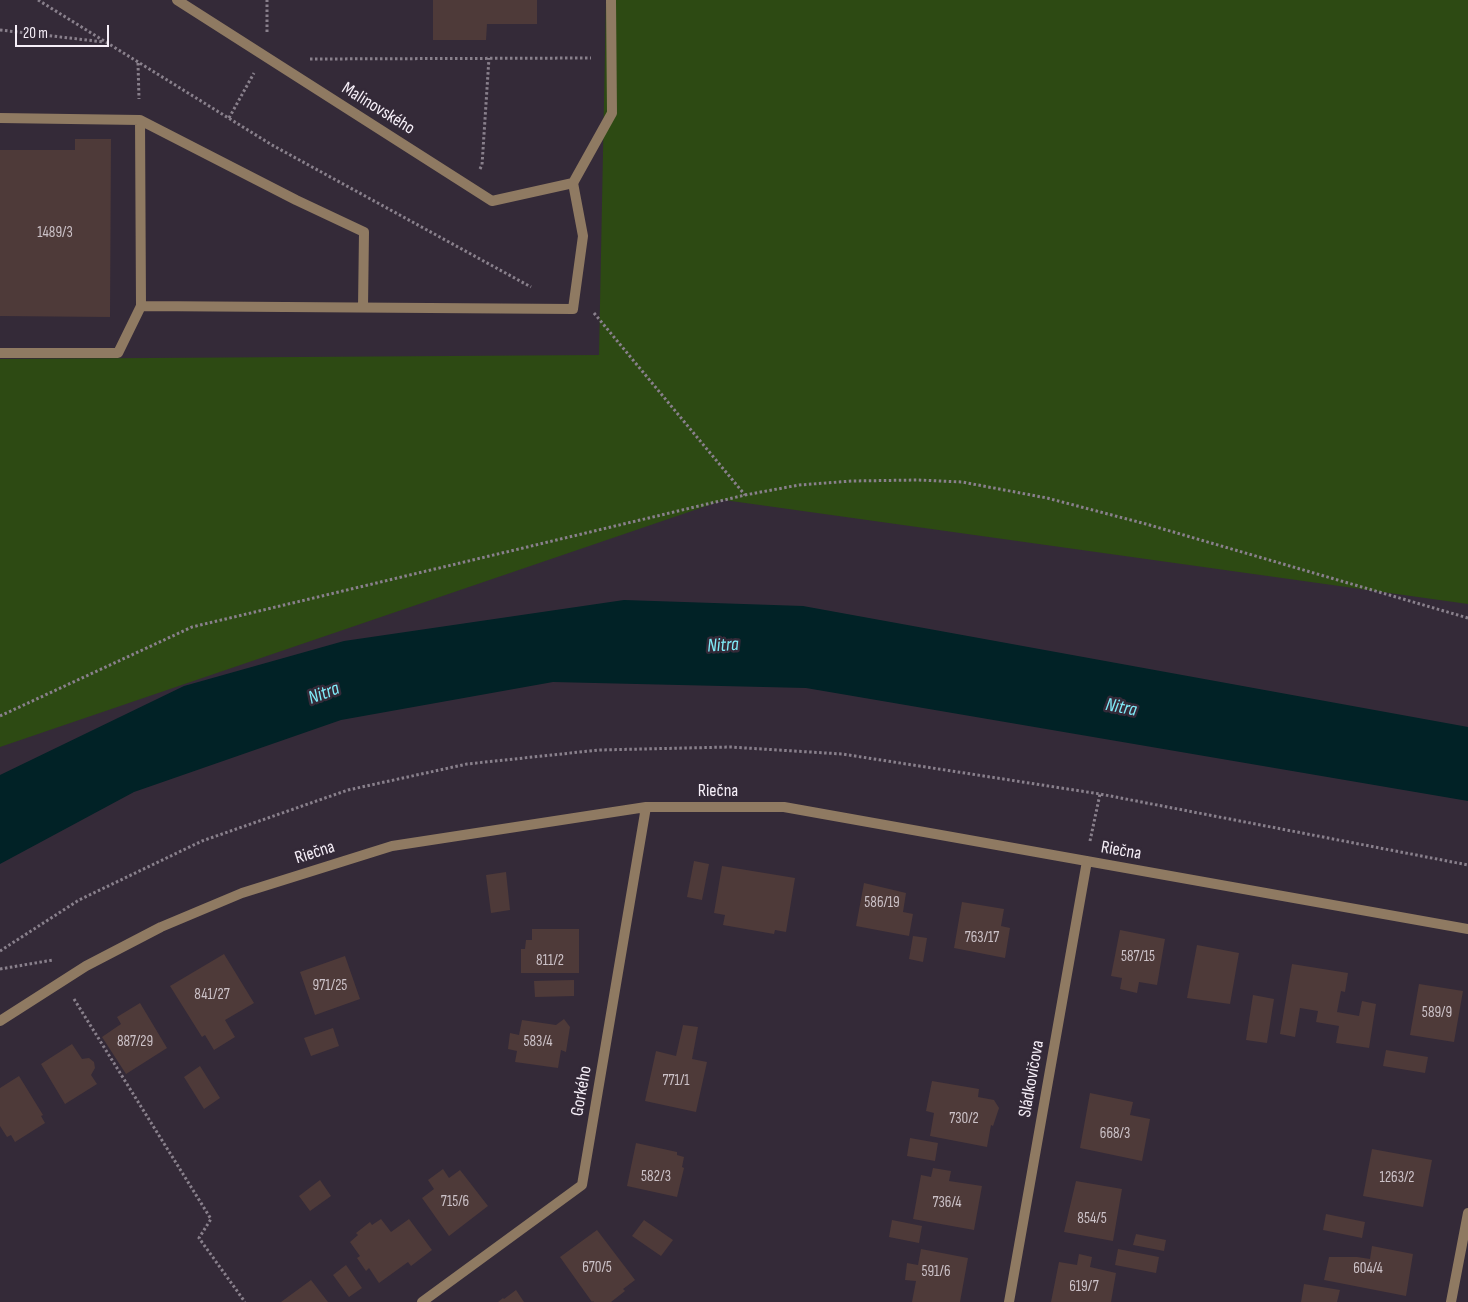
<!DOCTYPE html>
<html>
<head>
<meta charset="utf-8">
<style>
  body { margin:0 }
  #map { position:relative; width:1468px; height:1302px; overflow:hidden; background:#342a38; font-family:"Sofia Sans Condensed",sans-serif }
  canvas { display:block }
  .scale { position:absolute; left:15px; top:25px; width:94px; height:22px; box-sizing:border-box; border:2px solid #f6eff8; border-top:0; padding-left:6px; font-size:15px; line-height:18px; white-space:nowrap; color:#f6eff8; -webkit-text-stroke:4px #342a38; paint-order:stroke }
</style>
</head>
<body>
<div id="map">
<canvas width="1468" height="1302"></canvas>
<div class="scale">20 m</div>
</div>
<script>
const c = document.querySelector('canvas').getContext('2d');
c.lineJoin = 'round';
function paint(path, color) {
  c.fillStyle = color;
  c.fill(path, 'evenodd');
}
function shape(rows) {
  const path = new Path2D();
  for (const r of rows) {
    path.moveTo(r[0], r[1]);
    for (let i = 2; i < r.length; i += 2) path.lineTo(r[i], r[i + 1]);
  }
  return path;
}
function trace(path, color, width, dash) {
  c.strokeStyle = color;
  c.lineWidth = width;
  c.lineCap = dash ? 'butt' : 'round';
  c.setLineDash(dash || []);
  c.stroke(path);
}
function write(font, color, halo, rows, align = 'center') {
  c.font = font + ' "Sofia Sans Condensed",sans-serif';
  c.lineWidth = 5;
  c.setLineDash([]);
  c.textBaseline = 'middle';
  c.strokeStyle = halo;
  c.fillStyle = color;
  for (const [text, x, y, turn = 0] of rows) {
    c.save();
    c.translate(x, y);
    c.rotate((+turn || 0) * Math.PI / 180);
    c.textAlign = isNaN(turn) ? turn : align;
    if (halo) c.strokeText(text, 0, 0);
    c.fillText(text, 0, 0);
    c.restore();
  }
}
paint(shape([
  [606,0,1468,0,1468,604,724,500,0,747,0,359,599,355]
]), '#2d4a13');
paint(shape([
  [624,600,803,606,1468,727,1468,801,806,688,553,682,341,720,134,792,0,864,0,775,184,686,344,641]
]), '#012226');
paint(shape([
  [433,0,537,0,537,24,487,24,486,40,433,40],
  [75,139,111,139,110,317,0,316,0,150,75,150],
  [694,861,709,864,702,900,687,897],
  [722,866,795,878,786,932,775,930,774,934,723,925,725,915,714,913],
  [506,872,510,910,491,913,486,875],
  [864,883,906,893,903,912,913,914,909,936,856,926],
  [962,902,1004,909,1001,926,1010,928,1005,958,954,948],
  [532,929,579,929,579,973,521,973,521,949,525,949,526,940,532,940],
  [1120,930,1165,939,1157,985,1139,982,1137,993,1120,989,1122,978,1111,976],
  [913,936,927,938,923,962,909,959],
  [1197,945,1239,953,1230,1004,1187,998],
  [224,954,254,1003,225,1020,235,1037,214,1050,205,1035,202,1037,170,986],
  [345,956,360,999,315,1015,300,972],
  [1292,964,1348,973,1345,992,1341,991,1337,1012,1359,1016,1362,1001,1376,1004,1369,1048,1336,1043,1339,1026,1316,1022,1318,1011,1300,1008,1295,1037,1280,1034],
  [574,980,574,996,535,997,534,981],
  [1419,984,1463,991,1454,1042,1410,1035],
  [1253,995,1274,999,1267,1043,1246,1040],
  [140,1003,167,1048,126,1074,102,1037,121,1024,117,1017],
  [564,1019,570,1027,566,1052,561,1050,558,1068,515,1062,517,1051,508,1049,510,1033,519,1035,522,1020,556,1025],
  [683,1025,698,1027,692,1059,707,1062,696,1112,645,1101,656,1051,676,1056],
  [333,1028,339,1046,311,1056,304,1038],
  [72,1044,82,1059,89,1058,94,1062,95,1068,91,1075,97,1084,65,1104,41,1064],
  [1386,1050,1428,1057,1425,1073,1383,1066],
  [200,1066,220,1098,204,1109,184,1077],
  [19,1076,43,1115,41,1116,45,1123,15,1142,11,1135,7,1137,0,1126,0,1088],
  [932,1081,979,1089,978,1097,994,1100,999,1108,993,1126,991,1125,987,1147,930,1136,934,1113,926,1111],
  [1090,1093,1133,1102,1130,1115,1150,1119,1142,1161,1080,1148],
  [910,1138,938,1143,935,1161,907,1156],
  [636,1143,677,1152,677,1155,684,1157,682,1167,684,1168,677,1197,627,1186],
  [1372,1149,1432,1160,1423,1207,1363,1196],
  [933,1168,951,1171,949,1181,982,1186,974,1230,913,1219,921,1175,931,1177],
  [443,1169,449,1178,460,1170,488,1206,449,1236,422,1198,434,1189,428,1180],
  [320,1180,331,1196,310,1211,299,1196],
  [1076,1181,1122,1189,1113,1241,1064,1232],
  [1326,1214,1365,1222,1362,1238,1323,1230],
  [381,1219,391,1232,409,1219,432,1250,411,1266,408,1262,379,1283,369,1268,366,1271,357,1258,360,1256,350,1242,358,1235,356,1233,370,1222,372,1225],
  [644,1220,673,1240,661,1256,632,1236],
  [892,1220,922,1226,919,1243,889,1237],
  [597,1230,635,1280,623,1289,625,1291,611,1302,594,1302,593,1301,592,1302,560,1257],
  [1136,1234,1166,1240,1164,1251,1133,1245],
  [1372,1246,1413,1254,1406,1296,1324,1280,1329,1257,1357,1257,1370,1259],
  [921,1249,968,1258,960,1302,912,1302,916,1281,905,1280,907,1263,918,1265],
  [1118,1249,1159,1257,1156,1273,1115,1265],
  [1079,1254,1092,1257,1090,1267,1116,1273,1111,1302,1051,1302,1059,1262,1077,1265],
  [346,1265,362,1288,349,1297,333,1275],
  [311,1280,328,1302,281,1302],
  [1304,1284,1340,1290,1337,1302,1301,1302],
  [516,1290,524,1302,498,1302,503,1298,504,1299]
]), '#4e3a39');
trace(shape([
  [38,0,272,145,531,287],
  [0,30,104,42],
  [267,32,267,0],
  [310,59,591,58],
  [138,63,139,99],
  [229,118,254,73],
  [480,169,482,165,489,58],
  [594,313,745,495],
  [0,716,192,627,745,495,799,485,852,481,918,480,962,482,1047,498,1146,524,1468,618],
  [1090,841,1100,794],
  [0,951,79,900,202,841,348,790,467,764,599,750,730,747,842,754,1100,794,1468,865],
  [0,969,53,960],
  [74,999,211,1219,199,1238,245,1302]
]), '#89808c', 3, [2.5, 2.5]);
trace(shape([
  [0,118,140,120,296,200,364,232,363,307],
  [140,120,141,306,573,309,583,236,573,183],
  [0,353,118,353,141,306]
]), '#8f7a62', 10);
trace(shape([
  [177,0,492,201,573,183,612,113,611,0],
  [0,1021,86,966,161,927,242,893,392,846,646,807,784,807,1468,929],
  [422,1302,582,1185,646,807],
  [1009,1302,1087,861],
  [1451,1302,1468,1213]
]), '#8f7a62', 10);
write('15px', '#ccc2c8', null, [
  ["1489/3",55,233],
  ["586/19",882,903],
  ["763/17",982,938],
  ["587/15",1138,957],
  ["811/2",550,961],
  ["971/25",330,986],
  ["841/27",212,995],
  ["589/9",1437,1013],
  ["887/29",135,1042],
  ["583/4",538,1042],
  ["771/1",676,1081],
  ["730/2",964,1119],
  ["668/3",1115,1134],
  ["582/3",656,1177],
  ["1263/2",1397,1178],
  ["715/6",455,1202],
  ["736/4",947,1203],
  ["854/5",1092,1219],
  ["670/5",597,1268],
  ["604/4",1368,1269],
  ["591/6",936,1272],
  ["619/7",1084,1287]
]);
write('18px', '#f6eff8', '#342a38', [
  ["Malinovského",378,109,32],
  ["Riečna",718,791],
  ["Riečna",1121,851,10],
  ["Riečna",315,853,-18],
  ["Sládkovičova",1032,1079,-80],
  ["Gorkého",582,1091,-80]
]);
write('italic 19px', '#80ecf9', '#342a38', [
  ["Nitra",723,646,-3],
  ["Nitra",324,694,-21],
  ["Nitra",1121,708,11]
]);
</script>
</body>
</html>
